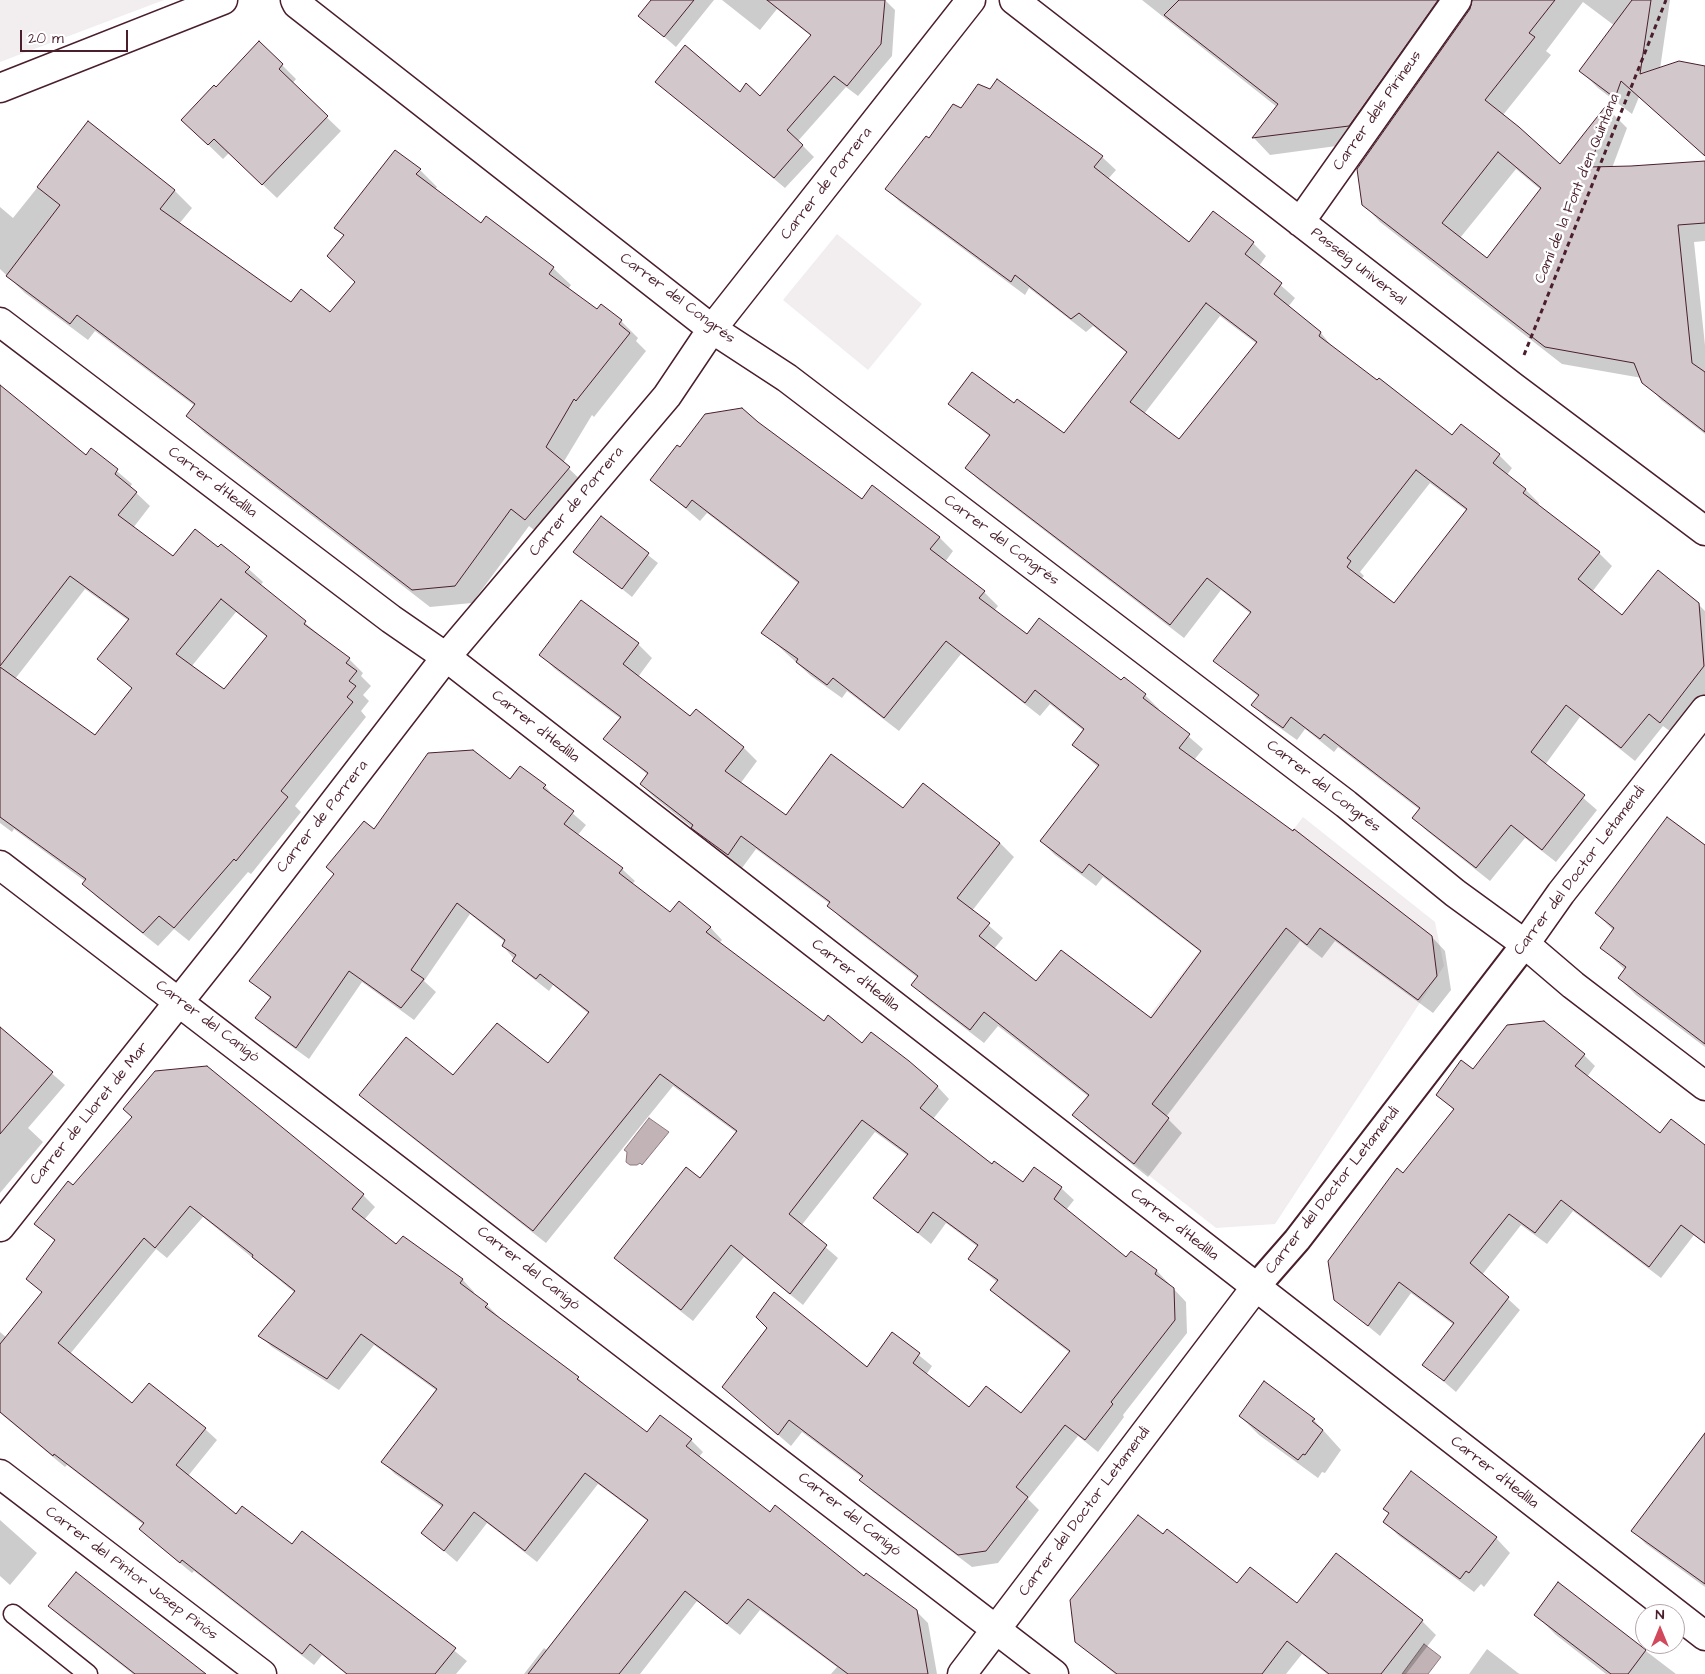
<!DOCTYPE html>
<html>
<head>
<meta charset="utf-8">
<style>
  body { margin:0 }
  #map { position:relative; width:1705px; height:1674px; overflow:hidden; background:#fff; font-family:"Architects Daughter",sans-serif }
  canvas { display:block }
  .north { position:absolute; left:1635px; top:1604px; width:50px; height:50px; box-sizing:border-box; background:#fff; border:1px solid #b7a5aa; border-radius:50%; rotate:0deg; font-size:14px; font-weight:700; line-height:20px; text-align:center; color:#4a1f2b }
  .north::after { content:''; display:block; margin:auto; width:18px; height:22px; background:#d1495b; clip-path:polygon(50% 0,100% 100%,50% 72%,0 100%) }
  .scale { position:absolute; left:20px; top:30px; width:108px; height:22px; box-sizing:border-box; border:2px solid #4a1f2b; border-top:0; padding-left:6px; font-size:15px; line-height:18px; white-space:nowrap; color:#4a1f2b; -webkit-text-stroke:4px #fff; paint-order:stroke }
</style>
</head>
<body>
<div id="map">
<canvas width="1705" height="1674"></canvas>
<div class="north">N</div>
<div class="scale">20 m</div>
</div>
<script>
const c = document.querySelector('canvas').getContext('2d');
c.lineJoin = 'round';
function paint(path, color) {
  c.fillStyle = color;
  c.fill(path, 'evenodd');
}
function shape(rows) {
  const path = new Path2D();
  for (const r of rows) {
    path.moveTo(r[0], r[1]);
    for (let i = 2; i < r.length; i += 2) path.lineTo(r[i], r[i + 1]);
  }
  return path;
}
function trace(path, color, width, dash) {
  c.strokeStyle = color;
  c.lineWidth = width;
  c.lineCap = dash ? 'butt' : 'round';
  c.setLineDash(dash || []);
  c.stroke(path);
}
function write(font, color, halo, rows, align = 'center') {
  c.font = font + ' "Architects Daughter",sans-serif';
  c.lineWidth = 5;
  c.setLineDash([]);
  c.textBaseline = 'middle';
  c.strokeStyle = halo;
  c.fillStyle = color;
  for (const [text, x, y, turn = 0] of rows) {
    c.save();
    c.translate(x, y);
    c.rotate((+turn || 0) * Math.PI / 180);
    c.textAlign = isNaN(turn) ? turn : align;
    if (halo) c.strokeText(text, 0, 0);
    c.fillText(text, 0, 0);
    c.restore();
  }
}
paint(shape([
  [0,0,164,0,0,62],
  [837,234,922,304,868,370,783,300],
  [1303,817,1435,922,1444,966,1275,1224,1216,1228,1072,1115]
]), '#f2eeef');
const water = shape([
  [649,1118,669,1132,642,1165,640,1163,637,1165,630,1165,626,1162,627,1152,624,1150,649,1118],
  [1424,1644,1441,1657,1428,1674,1402,1674,1424,1644]
]);
paint(water, '#c1b3b6');
trace(water, '#91787e', 1);
paint(shape([
  [653,0,714,0,676,47,640,16],
  [722,0,885,0,895,10,892,56,858,96,846,87,798,141,814,157,785,188,657,82,760,98,811,36,777,9,760,30],
  [1142,0,1670,0,1660,69,1679,63,1691,63,1705,68,1705,156,1639,97,1632,114,1598,88,1581,71,1615,26,1583,2,1546,51,1551,55,1503,115,1560,166,1610,111,1627,128,1612,168,1705,162,1705,241,1694,242,1705,345,1705,434,1661,400,1642,378,1562,364,1380,222,1363,204,1474,1,1467,3,1366,142,1270,155,1254,138,1277,107],
  [1516,169,1541,190,1487,259,1460,238],
  [282,65,296,79,292,84,341,131,277,198,229,153,223,159,197,134],
  [997,80,1102,157,1116,170,1108,179,1189,244,1253,243,1266,256,1259,266,1295,298,1288,307,1321,333,1333,348,1453,437,1499,455,1512,468,1507,475,1526,490,1539,503,1538,505,1599,553,1612,566,1592,592,1623,617,1698,604,1705,611,1705,696,1675,735,1663,726,1635,761,1580,717,1545,765,1597,810,1556,862,1525,838,1490,881,1427,831,1414,818,1420,810,1338,747,1334,752,1305,729,1297,740,1266,718,1253,704,1259,697,1215,661,1251,614,1221,590,1184,638,980,481,966,468,990,437,950,404,1014,405,1064,435,1127,353,1093,326,1086,332,1029,288,1025,295,900,202,887,189,929,140,961,110,990,90],
  [1220,316,1257,344,1179,441,1144,414],
  [1430,483,1467,511,1395,605,1361,579,1364,576,1360,572],
  [89,123,175,191,192,208,179,224,291,303,330,314,356,283,345,236,336,227,420,170,437,187,435,190,481,225,487,217,553,268,571,285,568,289,597,311,621,321,638,338,636,341,646,351,594,417,592,415,563,463,586,485,543,537,529,526,472,603,430,607,205,433,187,416,195,406,95,331,88,340,25,293,0,269,0,207,13,218],
  [0,388,86,457,92,450,132,484,130,487,150,506,133,528,173,558,218,549,222,545,263,582,260,586,349,659,363,673,361,676,371,686,363,695,369,701,361,711,366,717,295,806,301,812,251,874,248,872,189,941,174,929,158,946,98,898,84,884,86,882,14,829,12,832,0,823],
  [85,589,129,621,98,659,133,689,95,737,15,679],
  [236,612,267,637,224,691,191,667],
  [758,423,862,501,939,537,953,551,945,562,984,592,998,606,994,611,1027,636,1145,695,1159,709,1158,710,1203,749,1194,760,1431,936,1445,951,1451,990,1433,1013,1335,941,1322,958,1300,941,1166,1117,1182,1133,1148,1177,1088,1129,1074,1115,1089,1097,998,1026,984,1043,927,999,913,985,918,978,843,920,829,906,830,904,756,849,742,868,655,798,641,784,648,775,605,739,621,719,555,669,541,655,638,644,652,658,638,677,690,718,743,747,757,761,740,784,786,817,903,810,1000,843,1014,857,972,911,1003,938,994,949,1037,983,1151,1020,1202,953,1103,877,1096,886,1055,855,1041,841,1098,767,1073,745,1084,731,1050,704,1040,716,961,654,899,731,847,691,842,698,811,676,763,632,799,584,707,513,700,521,652,480,680,449],
  [601,518,658,563,632,597,575,551],
  [510,781,545,786,556,799,586,825,577,836,622,869,635,881,632,884,670,914,710,927,722,940,719,943,824,1023,937,1086,949,1099,933,1119,992,1166,1023,1184,1061,1188,1074,1200,1066,1210,1127,1259,1132,1253,1157,1271,1186,1302,1187,1333,1123,1415,1124,1417,1098,1452,1078,1436,1028,1499,1039,1510,998,1563,972,1567,873,1492,861,1480,863,1478,802,1432,791,1446,723,1387,867,1369,893,1334,932,1366,926,1375,969,1408,1021,1415,1070,1353,1004,1302,992,1290,998,1283,969,1259,978,1247,946,1223,931,1244,875,1198,908,1156,875,1132,801,1226,838,1258,803,1305,744,1257,693,1321,628,1270,615,1258,701,1179,737,1133,673,1086,546,1243,373,1107,361,1094,454,1077,548,1065,589,1014,553,985,549,991,526,973,503,946,505,942,470,914,424,981,436,992,414,1020,362,982,309,1059,269,1030,257,1018,271,999,251,980,374,831],
  [1705,847,1705,1047,1636,995,1619,978,1625,970,1601,947,1614,931,1596,913],
  [0,1028,65,1085,28,1128,43,1142,0,1193],
  [1584,1055,1595,1066,1587,1077,1660,1135,1705,1147,1705,1244,1694,1235,1661,1278,1573,1211,1547,1244,1521,1225,1482,1275,1520,1310,1456,1392,1423,1364,1454,1325,1411,1293,1380,1336,1335,1299,1404,1175,1455,1111,1438,1095,1473,1071],
  [207,1068,363,1195,375,1207,364,1220,396,1246,403,1237,463,1280,474,1292,473,1294,487,1305,499,1317,498,1318,578,1378,590,1390,647,1434,691,1440,703,1452,698,1458,770,1513,916,1611,928,1623,937,1674,831,1674,837,1667,760,1610,740,1635,697,1601,640,1674,524,1674,544,1648,548,1651,649,1522,598,1484,537,1562,487,1523,457,1562,423,1533,442,1507,395,1474,383,1462,437,1391,374,1345,339,1390,272,1347,260,1336,295,1293,203,1217,167,1258,156,1249,70,1354,132,1405,205,1429,217,1440,188,1476,236,1515,377,1591,378,1589,467,1661,456,1674,346,1674,322,1655,314,1665,194,1571,192,1573,153,1541,141,1529,144,1525,67,1465,65,1467,0,1413,0,1332,7,1338,43,1293,28,1279,55,1241,36,1223,73,1186],
  [1240,1416,1314,1420,1341,1450,1325,1473,1322,1472,1318,1478,1259,1435],
  [1705,1435,1705,1587,1646,1544,1633,1531],
  [1411,1473,1496,1538,1510,1553,1484,1587,1481,1584,1474,1592,1399,1536,1385,1522,1390,1514,1384,1508],
  [0,1520,37,1553,10,1585,0,1576],
  [1558,1584,1676,1674,1606,1674,1556,1635,1536,1615],
  [1238,1585,1298,1605,1422,1621,1436,1635,1406,1674,1327,1674,1302,1654,1286,1674,1115,1674,1076,1642],
  [50,1606,204,1674,133,1674,64,1620],
  [1487,1649,1518,1673,1520,1674,1469,1674]
]), '#0003');
const building = shape([
  [651,0,694,0,664,37,638,16,651,0],
  [767,0,885,0,881,44,847,86,834,76,787,130,803,145,774,178,655,82,685,45,740,92,746,83,760,96,811,35,767,0],
  [1179,0,1438,0,1349,126,1252,138,1278,104,1164,15,1179,0],
  [1472,0,1555,0,1529,33,1535,37,1485,100,1519,127,1560,164,1605,107,1611,110,1589,167,1631,166,1705,161,1705,223,1678,225,1692,363,1705,372,1705,432,1642,383,1634,363,1545,347,1362,205,1357,169,1470,9,1472,0],
  [1498,152,1541,188,1487,258,1442,223,1498,152],
  [1632,0,1651,0,1640,74,1679,61,1705,66,1705,156,1621,81,1615,98,1579,71,1632,0],
  [259,41,283,64,279,69,328,116,262,185,214,139,208,145,181,120,214,85,216,87,259,41],
  [997,79,1103,156,1094,167,1189,242,1213,211,1254,242,1245,254,1282,283,1274,294,1321,332,1319,336,1377,380,1379,378,1452,435,1461,424,1500,454,1493,463,1526,489,1523,493,1600,552,1578,579,1622,615,1658,570,1699,603,1704,666,1660,723,1649,714,1621,748,1566,705,1531,752,1585,795,1542,850,1511,825,1476,868,1412,818,1420,808,1324,734,1320,739,1291,717,1283,728,1251,705,1259,695,1213,661,1251,612,1207,578,1170,625,965,468,990,435,948,404,972,372,1014,403,1017,399,1064,433,1127,352,1079,313,1071,319,1015,275,1011,282,885,189,926,136,929,138,953,104,961,108,978,84,990,89,997,79],
  [1206,303,1257,342,1179,439,1130,402,1206,303],
  [1416,470,1467,509,1394,603,1347,567,1351,561,1347,558,1416,470],
  [88,121,175,190,160,209,291,302,301,289,330,312,355,282,327,256,344,235,334,228,395,150,421,169,416,174,481,223,486,216,554,267,549,274,597,309,601,304,622,320,619,324,630,333,576,401,574,399,546,447,570,467,525,520,511,509,455,586,412,590,186,416,195,404,77,315,70,324,6,276,60,205,37,187,88,121],
  [0,385,86,455,91,448,118,469,115,474,137,492,118,515,173,556,195,529,218,547,221,544,250,567,245,572,306,621,304,624,350,658,346,663,357,671,349,681,356,686,347,697,353,702,281,791,288,797,236,861,234,859,174,928,159,916,143,933,82,884,86,879,0,817,0,667,95,735,132,688,97,659,129,619,70,576,0,666,0,385],
  [221,599,267,636,224,689,176,654,221,599],
  [742,408,758,422,862,499,872,485,940,537,930,549,985,591,979,598,1027,634,1039,618,1121,680,1124,677,1146,694,1143,698,1190,734,1179,748,1293,831,1294,829,1432,936,1437,976,1418,1000,1320,928,1307,945,1286,928,1152,1104,1169,1118,1134,1164,1072,1115,1089,1095,984,1012,970,1030,911,985,918,976,827,906,830,902,741,836,728,855,691,828,693,825,640,784,648,773,603,739,621,717,539,655,581,600,639,643,623,664,690,716,696,709,744,747,725,771,786,815,831,754,903,808,923,783,1000,843,957,898,990,923,979,936,1036,981,1061,950,1151,1018,1201,951,1089,864,1082,873,1040,841,1099,765,1072,745,1084,729,1035,690,1025,703,946,641,884,718,833,678,827,685,796,662,798,659,761,633,799,582,692,500,686,508,650,480,677,445,680,447,705,414,742,408],
  [601,516,649,553,622,589,573,552,601,516],
  [473,750,510,779,520,766,546,785,543,788,574,811,564,824,623,868,619,873,670,912,679,901,711,927,706,932,824,1021,828,1015,862,1043,871,1032,909,1061,938,1086,920,1108,992,1164,994,1161,1023,1182,1034,1167,1062,1187,1054,1199,1126,1257,1131,1251,1157,1270,1155,1274,1174,1288,1175,1320,1111,1402,1113,1404,1085,1440,1065,1425,1016,1487,1028,1497,986,1551,958,1555,859,1480,863,1476,789,1420,778,1435,722,1387,767,1328,756,1317,774,1292,867,1367,892,1332,920,1353,913,1363,969,1407,986,1386,1021,1413,1070,1351,990,1290,998,1280,968,1259,978,1245,933,1212,918,1233,873,1198,908,1154,862,1120,789,1214,827,1245,790,1294,731,1245,681,1310,614,1258,686,1167,700,1178,737,1131,660,1074,533,1231,359,1095,406,1037,453,1075,497,1023,548,1063,589,1012,540,974,536,979,512,961,516,955,502,946,505,940,457,903,411,970,424,979,401,1008,349,971,296,1048,255,1018,271,997,249,981,334,874,326,867,364,821,374,829,428,753,473,750],
  [1667,817,1705,845,1705,1044,1618,978,1626,967,1600,948,1614,928,1595,913,1667,817],
  [1544,1021,1585,1054,1575,1066,1660,1133,1671,1119,1705,1145,1705,1243,1681,1225,1649,1267,1561,1200,1535,1233,1509,1214,1470,1263,1509,1297,1444,1381,1422,1365,1454,1323,1399,1282,1368,1326,1334,1300,1328,1261,1397,1168,1403,1173,1454,1109,1436,1095,1461,1060,1473,1069,1507,1025,1544,1021],
  [0,1027,53,1072,0,1134,0,1027],
  [207,1066,364,1194,352,1209,396,1244,403,1236,463,1279,460,1283,488,1304,485,1307,579,1377,577,1379,647,1432,660,1415,692,1439,686,1446,770,1512,775,1505,864,1576,866,1573,917,1610,928,1674,848,1674,748,1599,727,1624,685,1591,619,1674,528,1674,648,1520,585,1473,525,1551,474,1512,444,1551,421,1533,443,1505,381,1462,437,1389,361,1334,327,1379,258,1336,295,1291,252,1257,253,1255,190,1206,155,1248,144,1238,58,1343,132,1403,149,1383,206,1428,176,1465,236,1514,242,1506,292,1544,302,1531,456,1648,435,1674,347,1674,310,1644,302,1654,182,1560,180,1563,139,1529,144,1523,54,1454,53,1456,0,1412,0,1344,42,1292,26,1279,55,1240,34,1224,68,1181,73,1185,132,1117,123,1109,155,1071,207,1066],
  [1264,1381,1315,1419,1312,1421,1323,1430,1305,1455,1303,1454,1298,1460,1239,1416,1264,1381],
  [1705,1433,1705,1584,1631,1531,1705,1433],
  [1411,1471,1497,1537,1469,1573,1466,1571,1460,1579,1383,1522,1389,1513,1383,1509,1411,1471],
  [1138,1515,1163,1534,1167,1529,1237,1583,1250,1567,1297,1603,1336,1553,1423,1620,1381,1674,1329,1674,1287,1641,1262,1674,1117,1674,1075,1642,1070,1600,1138,1515],
  [76,1572,206,1674,135,1674,48,1606,76,1572],
  [1558,1582,1646,1650,1628,1674,1611,1674,1534,1615,1558,1582]
]);
paint(building, '#d2c7cb');
trace(building, '#4a1f2b', 1);
const service = shape([
  [13,1614,88,1674]
]);
const pedestrian = shape([
  [1255,1288,1297,1240,1525,944]
]);
const minor = shape([
  [295,0,297,4,712,329,787,378,1346,804,1455,893,1525,944,1573,985,1705,1086],
  [1014,0,1512,386,1705,531],
  [0,88,223,0],
  [1300,222,1457,0],
  [0,322,391,619,446,657,1705,1636],
  [0,865,1054,1674],
  [1525,944,1561,893,1705,710],
  [0,1227,228,940,446,657,667,396,712,329,971,0],
  [0,1474,262,1674],
  [962,1674,1255,1288]
]);
trace(service, '#4a1f2b', 21);
trace(pedestrian, '#4a1f2b', 30);
trace(minor, '#4a1f2b', 31);
trace(shape([
  [1524,355,1666,0]
]), '#4a1f2b', 3, [5, 4]);
trace(service, '#fff', 18);
trace(pedestrian, '#fff', 26);
trace(minor, '#fff', 28);
write('15px', '#4a1f2b', '#fff', [
  ["Carrer dels Pirineus",1378,111,-55],
  ["Carrer de Porrera",827,184,-52],
  ["Camí de la Font d'en Quintana",1578,189,-68],
  ["Passeig Universal",1358,267,38],
  ["Carrer del Congrés",677,299,37],
  ["Carrer d'Hedilla",212,483,37],
  ["Carrer de Porrera",577,502,-50],
  ["Carrer del Congrés",1001,541,37],
  ["Carrer d'Hedilla",535,727,38],
  ["Carrer del Congrés",1323,787,38],
  ["Carrer de Porrera",323,817,-52],
  ["Carrer del Doctor Letamendi",1580,871,-53],
  ["Carrer d'Hedilla",855,976,38],
  ["Carrer del Canigó",207,1022,37],
  ["Carrer de Lloret de Mar",90,1114,-51],
  ["Carrer del Doctor Letamendi",1333,1191,-52],
  ["Carrer d'Hedilla",1174,1225,38],
  ["Carrer del Canigó",528,1269,38],
  ["Carrer d'Hedilla",1494,1473,38],
  ["Carrer del Doctor Letamendi",1085,1512,-53],
  ["Carrer del Canigó",849,1515,38],
  ["Carrer del Pintor Josep Pinós",131,1574,37]
]);
</script>
</body>
</html>
